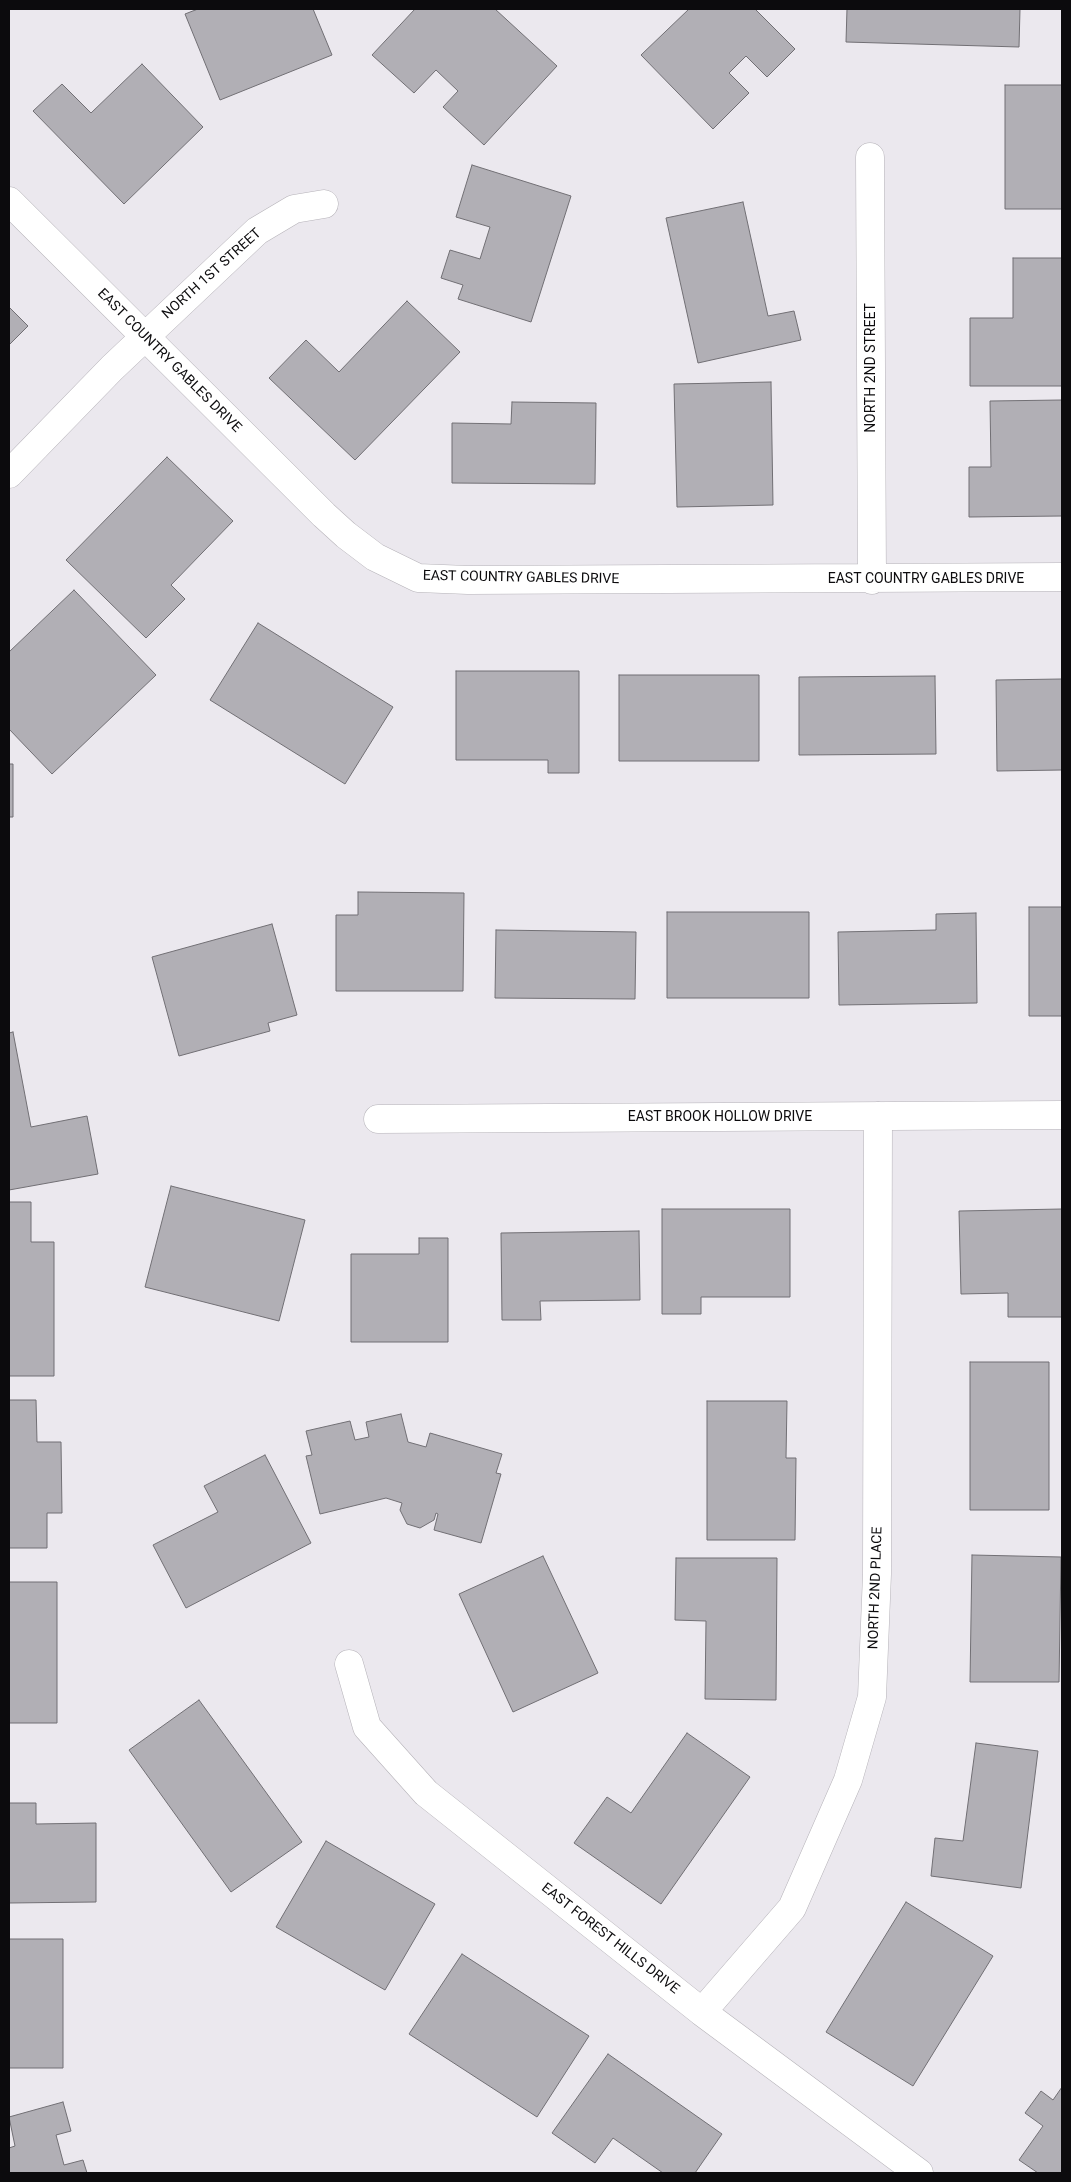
<!DOCTYPE html>
<html>
<head>
<meta charset="utf-8">
<style>
  body { margin:0 }
  #map { position:relative; width:1071px; height:2182px; overflow:hidden; background:#ebe8ee; font-family:Roboto,sans-serif }
  canvas { display:block }
  .frame { position:absolute; inset:0; border:10px solid #0c0b0d; pointer-events:none }
</style>
</head>
<body>
<div id="map">
<canvas width="1071" height="2182"></canvas>
<div class="frame"></div>
</div>
<script>
const c = document.querySelector('canvas').getContext('2d');
c.lineJoin = 'round';
function paint(path, color) {
  c.fillStyle = color;
  c.fill(path, 'evenodd');
}
function shape(rows) {
  const path = new Path2D();
  for (const r of rows) {
    path.moveTo(r[0], r[1]);
    for (let i = 2; i < r.length; i += 2) path.lineTo(r[i], r[i + 1]);
  }
  return path;
}
function trace(path, color, width, dash) {
  c.strokeStyle = color;
  c.lineWidth = width;
  c.lineCap = dash ? 'butt' : 'round';
  c.setLineDash(dash || []);
  c.stroke(path);
}
function write(font, color, halo, rows, align = 'center') {
  c.font = font + ' Roboto,sans-serif';
  c.lineWidth = 4.5;
  c.setLineDash([]);
  c.textBaseline = 'middle';
  c.strokeStyle = halo;
  c.fillStyle = color;
  for (const [text, x, y, turn = 0] of rows) {
    c.save();
    c.translate(x, y);
    c.rotate((+turn || 0) * Math.PI / 180);
    c.textAlign = isNaN(turn) ? turn : align;
    if (halo) c.strokeText(text, 0, 0);
    c.fillText(text, 0, 0);
    c.restore();
  }
}
const building = shape([
  [198,9,313,9,332,55,220,100,185,14,198,9],
  [415,9,495,9,557,66,484,145,443,107,458,91,436,70,414,93,372,55,415,9],
  [689,9,755,9,795,49,767,77,746,56,729,73,749,93,713,129,641,55,689,9],
  [847,9,1020,9,1019,47,846,42,847,9],
  [142,64,203,127,124,204,33,111,62,84,91,113,142,64],
  [1005,85,1062,85,1062,209,1005,209,1005,85],
  [472,165,571,196,531,322,458,299,463,285,441,278,450,250,480,259,490,227,456,217,472,165],
  [743,202,768,316,794,311,801,340,698,363,666,218,743,202],
  [1013,258,1062,258,1062,386,970,386,970,318,1013,318,1013,258],
  [407,301,460,352,355,460,269,378,306,340,339,372,407,301],
  [9,307,28,326,9,345,9,307],
  [771,382,773,505,677,507,674,384,771,382],
  [1062,400,1062,516,969,517,969,467,991,467,990,401,1062,400],
  [512,402,596,403,595,484,452,483,452,423,511,424,512,402],
  [167,457,233,521,171,585,185,599,146,638,66,560,167,457],
  [74,590,156,675,52,774,9,729,9,652,74,590],
  [258,623,393,707,345,784,210,700,258,623],
  [456,671,579,671,579,773,548,773,548,760,456,760,456,671],
  [619,675,759,675,759,761,619,761,619,675],
  [935,676,936,754,799,755,799,677,935,676],
  [1062,679,1062,770,997,771,996,680,1062,679],
  [9,764,13,764,13,817,9,817,9,764],
  [358,892,464,893,463,991,336,991,336,915,358,915,358,892],
  [1029,907,1062,907,1062,1016,1029,1016,1029,907],
  [667,912,809,912,809,998,667,998,667,912],
  [976,913,977,1003,839,1005,838,932,936,930,936,914,976,913],
  [272,924,297,1015,268,1023,270,1031,179,1056,152,957,272,924],
  [496,930,636,932,635,999,495,998,496,930],
  [13,1032,31,1127,87,1116,98,1174,9,1190,9,1033,13,1032],
  [171,1186,305,1220,279,1321,145,1287,171,1186],
  [9,1202,31,1202,31,1242,54,1242,54,1376,9,1376,9,1202],
  [662,1209,790,1209,790,1297,701,1297,701,1314,662,1314,662,1209],
  [1062,1209,1062,1317,1008,1317,1008,1293,961,1294,959,1211,1062,1209],
  [639,1231,640,1300,540,1301,541,1320,502,1320,501,1233,639,1231],
  [419,1238,448,1238,448,1342,351,1342,351,1254,419,1254,419,1238],
  [970,1362,1049,1362,1049,1510,970,1510,970,1362],
  [9,1400,36,1400,37,1442,61,1442,62,1513,47,1513,47,1548,9,1548,9,1400],
  [707,1401,787,1401,786,1458,796,1458,795,1540,707,1540,707,1401],
  [401,1414,408,1442,426,1447,430,1433,502,1454,496,1473,501,1474,481,1543,434,1530,438,1514,436,1513,434,1520,420,1528,407,1524,400,1510,402,1503,386,1498,320,1514,306,1456,312,1455,306,1431,350,1421,355,1440,369,1437,366,1422,401,1414],
  [265,1455,311,1543,186,1608,153,1545,218,1512,204,1486,265,1455],
  [972,1555,1061,1557,1059,1682,970,1682,972,1555],
  [543,1556,598,1673,513,1712,459,1594,543,1556],
  [676,1558,777,1558,776,1700,705,1699,706,1621,675,1620,676,1558],
  [9,1582,57,1582,57,1723,9,1723,9,1582],
  [199,1700,302,1842,231,1892,129,1750,199,1700],
  [687,1733,750,1777,661,1904,574,1843,607,1797,631,1813,687,1733],
  [976,1743,1038,1751,1021,1888,931,1876,935,1838,963,1841,976,1743],
  [9,1803,36,1803,36,1824,96,1823,96,1902,9,1903,9,1803],
  [326,1841,435,1904,385,1990,276,1927,326,1841],
  [906,1902,993,1956,913,2086,826,2032,906,1902],
  [9,1939,63,1939,63,2068,9,2068,9,1939],
  [462,1954,589,2036,537,2117,409,2034,462,1954],
  [608,2054,722,2134,695,2173,663,2173,613,2138,595,2163,552,2133,608,2054],
  [1062,2087,1062,2173,1038,2173,1019,2160,1043,2126,1025,2113,1041,2091,1053,2100,1062,2087],
  [63,2102,71,2131,56,2135,64,2165,83,2160,87,2173,9,2173,9,2148,15,2146,9,2117,63,2102]
]);
paint(building, '#b1afb5');
trace(building, '#716f74', 1);
const minor = shape([
  [870,157,872,580],
  [9,201,324,515,346,535,375,557,418,578,468,580,1062,577],
  [9,474,112,368,257,231,294,209,324,204],
  [378,1119,1062,1115],
  [349,1664,367,1727,426,1793,702,2012,919,2173],
  [702,2012,792,1908,848,1780,872,1697,877,1574,878,1116]
]);
trace(minor, '#b5b2b8', 29);
trace(minor, '#fff', 28);
write('14px', '#0c0b0d', '#fff', [
  ["NORTH 1ST STREET",212,274,-42],
  ["EAST COUNTRY GABLES DRIVE",169,361,45],
  ["NORTH 2ND STREET",871,368,-90],
  ["EAST COUNTRY GABLES DRIVE",521,578,1],
  ["EAST COUNTRY GABLES DRIVE",926,579],
  ["EAST BROOK HOLLOW DRIVE",720,1117],
  ["NORTH 2ND PLACE",876,1588,-88],
  ["EAST FOREST HILLS DRIVE",610,1939,38]
]);
</script>
</body>
</html>
